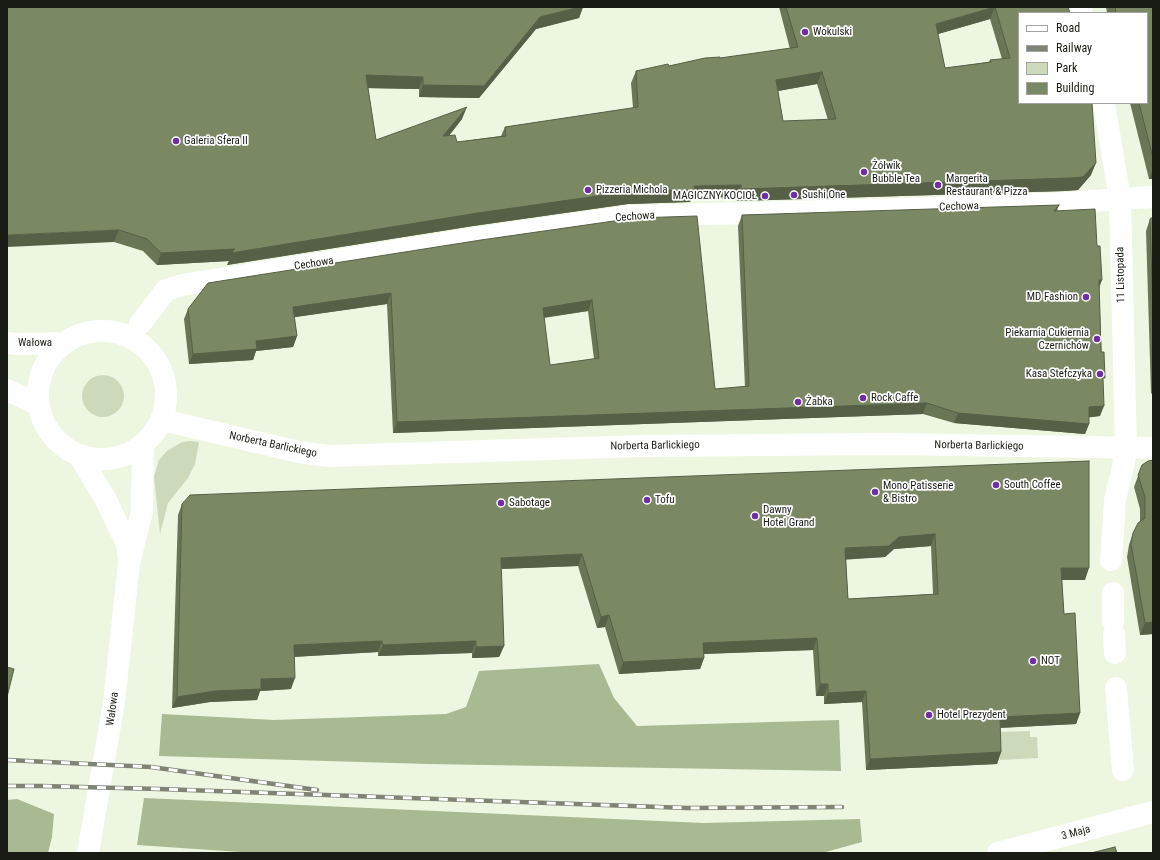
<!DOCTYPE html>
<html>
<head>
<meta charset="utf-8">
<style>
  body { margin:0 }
  #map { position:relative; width:1160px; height:860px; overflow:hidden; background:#edf6e0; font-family:"Roboto Condensed",sans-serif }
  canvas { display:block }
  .frame { position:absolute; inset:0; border:8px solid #191c14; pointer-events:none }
  .legend { position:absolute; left:1018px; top:12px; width:130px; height:92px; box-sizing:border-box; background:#fff; border:1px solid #a3a4a1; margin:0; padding:5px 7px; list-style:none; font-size:12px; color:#191c14 }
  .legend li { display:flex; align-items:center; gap:8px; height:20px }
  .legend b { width:20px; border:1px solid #a3a4a1 }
</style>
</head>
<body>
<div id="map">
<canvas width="1160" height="860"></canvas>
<div class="frame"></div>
<ul class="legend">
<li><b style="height:5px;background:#fff"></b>Road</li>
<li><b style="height:5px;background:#7f8576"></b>Railway</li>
<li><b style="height:11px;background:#cdd9bb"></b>Park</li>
<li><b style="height:11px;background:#7a8964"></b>Building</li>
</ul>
</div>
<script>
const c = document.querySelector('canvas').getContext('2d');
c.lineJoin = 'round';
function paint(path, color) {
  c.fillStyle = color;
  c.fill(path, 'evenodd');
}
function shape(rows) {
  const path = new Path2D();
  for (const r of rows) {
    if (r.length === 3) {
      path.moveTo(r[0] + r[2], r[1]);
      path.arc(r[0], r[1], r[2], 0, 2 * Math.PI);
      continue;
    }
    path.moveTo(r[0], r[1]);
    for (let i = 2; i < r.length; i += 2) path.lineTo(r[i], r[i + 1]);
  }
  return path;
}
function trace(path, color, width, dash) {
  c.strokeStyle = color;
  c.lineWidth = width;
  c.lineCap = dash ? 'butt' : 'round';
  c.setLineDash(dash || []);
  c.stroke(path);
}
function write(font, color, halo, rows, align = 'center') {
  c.font = font + ' "Roboto Condensed",sans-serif';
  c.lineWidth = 3.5;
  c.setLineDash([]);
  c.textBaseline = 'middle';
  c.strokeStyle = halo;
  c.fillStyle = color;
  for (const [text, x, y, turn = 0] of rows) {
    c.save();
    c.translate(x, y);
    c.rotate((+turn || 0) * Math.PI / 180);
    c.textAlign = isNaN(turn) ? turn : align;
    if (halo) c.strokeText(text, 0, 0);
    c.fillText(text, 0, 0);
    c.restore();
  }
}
paint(shape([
  [103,396,21],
  [190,441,199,442,195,464,188,478,168,503,160,534,154,477,159,460,167,451,182,442],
  [1030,731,1030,737,1037,737,1038,758,1000,760,998,732]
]), '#cdd9bb');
paint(shape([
  [599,664,614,698,637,726,839,720,841,771,428,764,159,756,162,714,274,720,446,714,466,707,479,671],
  [144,798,704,823,860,819,862,842,822,853,255,853,137,845],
  [17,799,54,814,52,837,48,853,7,853,7,800]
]), '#a9b991');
trace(shape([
  [1080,7,1082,13],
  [1104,103,1120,199,1126,448,1123,467,1115,500,1111,560],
  [140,324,166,290,182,285,475,238,630,216,903,209,1066,203,1120,199],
  [1113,593,1113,621],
  [1114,634,1115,653],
  [1116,688,1123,770]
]), '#fff', 22);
trace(shape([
  [1120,199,1153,197],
  [162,420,299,452,328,456,642,446,887,444,1153,448]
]), '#fff', 22);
trace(shape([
  [102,395,64],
  [7,343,18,344,63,343],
  [7,390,39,405],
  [79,455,105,498,127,544,129,560],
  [88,853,114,702,129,564,142,511,143,445]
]), '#fff', 22);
trace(shape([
  [998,853,1153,812]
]), '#fff', 22);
const rail = shape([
  [7,760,151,767,317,790],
  [7,786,41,786,159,789,687,808,842,807]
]);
trace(rail, '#7f8576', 4.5);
trace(rail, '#fff', 3, [9]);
paint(shape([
  [7,7,583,7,579,18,536,29,479,98,419,97,419,89,368,88,376,140,462,119,449,136,457,142,501,136,505,127,633,108,631,83,636,71,669,66,790,49,779,7,1068,7,1091,175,1078,190,1065,191,737,201,737,197,692,198,690,202,628,204,473,226,227,265,229,261,157,265,143,251,114,242],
  [990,19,1002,59,990,60,989,62,945,68,938,34],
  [817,84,828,120,783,121,778,91],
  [1106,7,1153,7,1153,179,1149,179,1130,103,1147,103,1147,13,1107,13],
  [1057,211,1099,287,1103,384,1100,416,1089,417,1089,424,1085,434,954,423,923,414,393,433,387,304,294,317,297,336,293,347,256,351,253,360,189,364,184,319,188,309,635,218,715,389,745,387,738,226,742,215],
  [588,311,594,359,550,365,544,318],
  [1153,217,1153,395,1151,393,1146,231,1150,219],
  [1153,460,1153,634,1140,635,1127,557,1129,545,1133,533,1140,521,1140,509,1134,487,1142,465],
  [1089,461,1085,580,1062,580,1064,614,1080,713,1076,724,1000,728,1001,752,997,764,866,770,862,702,824,704,824,696,816,696,813,650,704,654,704,658,700,669,619,674,605,627,597,628,578,566,501,569,504,646,499,657,472,658,472,653,378,656,378,652,294,657,291,689,260,691,257,700,210,702,172,708,178,515,182,504],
  [931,546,933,594,848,599,846,559,885,557,894,549]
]), '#697656');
paint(shape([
  [580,7,583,7,579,18,536,29,479,98,419,97,423,85,540,17],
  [995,7,990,19,931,36,936,24],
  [822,72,817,84,772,92,776,80],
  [366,75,423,77,419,89,362,88],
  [467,107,462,119,438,149,443,136],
  [1096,163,1091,175,1078,190,1065,191,737,201,741,189],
  [1153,169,1153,179,1149,179],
  [741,185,737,197,692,198,690,202,628,204,473,226,227,265,229,261,157,265,161,253,478,213,633,191,694,186],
  [1059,205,1055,216,1054,211],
  [119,230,114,242,7,247,7,235],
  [1099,280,1102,280,1098,291],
  [391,293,387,304,289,318,293,307],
  [592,300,588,311,539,318,543,308],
  [297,336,293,347,256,351,253,360,189,364,193,354,256,341],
  [927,403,923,414,393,433,397,422],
  [1104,406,1100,416,1085,418,1089,407],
  [958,413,1089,424,1085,434,954,423],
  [935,534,931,546,894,549,885,557,841,560,845,548,899,537],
  [582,554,578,566,497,569,501,558],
  [1061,568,1089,568,1085,580,1057,580],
  [609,615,605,627,597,628,601,617],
  [1153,622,1153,634,1140,635,1145,623],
  [817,638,813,650,699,654,703,643],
  [382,641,378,652,290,657,294,645],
  [476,641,472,653,378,656,383,645],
  [504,646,499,657,472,658,476,647],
  [704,658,700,669,619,674,623,662],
  [295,678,291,689,260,691,257,700,210,702,172,708,177,697,215,691,261,679],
  [820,684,828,684,824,696,816,696],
  [866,691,862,702,824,704,828,693],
  [1080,713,1076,724,995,728,1000,717],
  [1001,752,997,764,866,770,870,759]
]), '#556046');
const building = shape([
  [7,7,580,7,540,17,484,86,423,85,423,77,366,75,376,140,467,107,443,136,455,135,457,142,506,136,505,127,638,107,636,71,668,64,669,66,705,58,720,57,720,58,798,47,786,7,1068,7,1070,13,1019,13,1019,103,1092,103,1096,163,1083,177,1070,178,741,189,741,185,694,186,695,190,633,191,478,213,231,253,235,249,161,253,147,239,119,230,7,235,7,7],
  [995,7,1010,58,990,60,991,62,945,68,936,24,995,7],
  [822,72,836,119,783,121,776,80,822,72],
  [1115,7,1153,7,1153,158,1139,103,1147,103,1147,13,1116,13,1115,7],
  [1059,205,1054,211,1095,209,1097,246,1100,246,1102,280,1099,280,1101,352,1104,352,1105,378,1103,378,1104,406,1089,407,1089,424,958,413,927,403,397,422,391,293,293,307,297,336,256,341,257,349,193,354,188,309,208,283,481,240,635,218,697,216,715,389,749,386,742,215,1059,205],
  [592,300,599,358,550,365,543,308,592,300],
  [1153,217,1153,316,1150,219,1153,217],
  [1153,460,1153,622,1145,623,1131,544,1133,533,1138,523,1145,518,1145,497,1138,475,1142,465,1148,461,1153,460],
  [1089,461,1089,568,1061,568,1064,614,1075,613,1080,713,1000,717,1001,752,870,759,866,691,828,693,828,684,820,684,817,638,703,643,704,658,623,662,609,615,601,617,582,554,501,558,504,646,476,647,476,641,383,645,382,641,294,645,295,678,261,679,261,689,215,691,177,697,182,504,190,495,1089,461],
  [935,534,938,594,848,599,845,548,889,546,899,537,935,534],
  [7,667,14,669,7,697,7,667],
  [1115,847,1117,853,1091,853,1115,847]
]);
paint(building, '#7a8964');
trace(building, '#556046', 1);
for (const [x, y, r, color] of [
  [805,32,4,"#712da2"],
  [176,141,4,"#712da2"],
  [864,172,4,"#712da2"],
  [938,185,4,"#712da2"],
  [588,190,4,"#712da2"],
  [794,195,4,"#712da2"],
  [765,196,4,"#712da2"],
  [1086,297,4,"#712da2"],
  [1097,339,4,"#712da2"],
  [1100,374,4,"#712da2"],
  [863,398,4,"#712da2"],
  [798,402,4,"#712da2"],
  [996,485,4,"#712da2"],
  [875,492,4,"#712da2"],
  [647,500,4,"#712da2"],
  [501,503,4,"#712da2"],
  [755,516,4,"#712da2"],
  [1033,661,4,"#712da2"],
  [929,715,4,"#712da2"]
]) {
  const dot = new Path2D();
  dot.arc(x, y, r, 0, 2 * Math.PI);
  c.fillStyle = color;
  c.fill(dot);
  trace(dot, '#fff', 1.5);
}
write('11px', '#191c14', '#fff', [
  ["Wokulski",813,32],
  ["Galeria Sfera II",184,141],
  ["Żółwik",872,166],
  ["Bubble Tea",872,179],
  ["Margerita",946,179],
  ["Restaurant & Pizza",946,192],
  ["Pizzeria Michola",596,190],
  ["Sushi One",802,195],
  ["MAGICZNY KOCIOŁ",757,196,"right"],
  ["MD Fashion",1078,297,"right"],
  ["Piekarnia Cukiernia",1089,333,"right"],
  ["Czernichów",1089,346,"right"],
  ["Kasa Stefczyka",1092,374,"right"],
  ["Rock Caffe",871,398],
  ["Żabka",806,402],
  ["South Coffee",1004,485],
  ["Mono Patisserie",883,486],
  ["& Bistro",883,499],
  ["Tofu",655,500],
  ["Sabotage",509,503],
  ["Dawny",763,510],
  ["Hotel Grand",763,523],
  ["NOT",1041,661],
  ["Hotel Prezydent",937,715]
], 'left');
write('11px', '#191c14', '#fff', [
  ["Cechowa",959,207,-2],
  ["Cechowa",635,217,-4],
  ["Cechowa",314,264,-9],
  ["11 Listopada",1121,275,-91],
  ["Wałowa",35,343],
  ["Norberta Barlickiego",273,445,12],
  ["Norberta Barlickiego",655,446,-1],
  ["Norberta Barlickiego",979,446,1],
  ["Wałowa",113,709,-82],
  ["3 Maja",1076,833,-15]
]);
</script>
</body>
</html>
